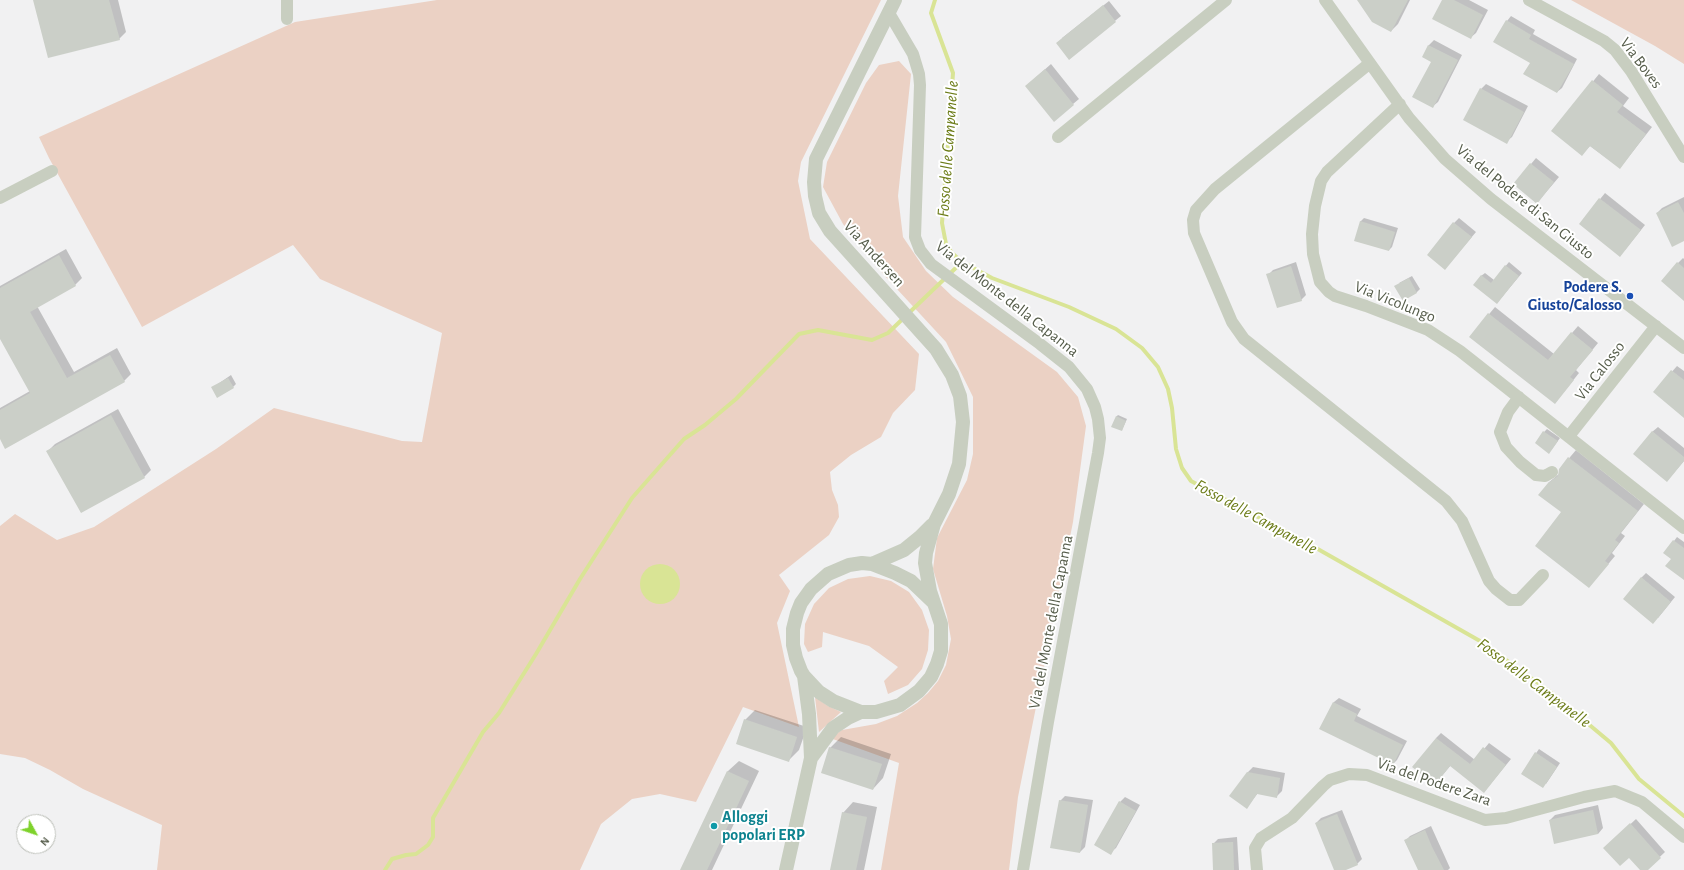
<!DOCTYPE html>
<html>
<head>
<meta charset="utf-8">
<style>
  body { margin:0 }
  #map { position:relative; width:1684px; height:870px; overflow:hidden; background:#f1f1f2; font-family:"Alegreya Sans",sans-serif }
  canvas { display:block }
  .north { position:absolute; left:16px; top:814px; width:40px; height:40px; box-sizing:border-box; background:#fff; border:1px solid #bbbeb7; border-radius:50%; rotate:130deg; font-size:11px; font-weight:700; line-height:16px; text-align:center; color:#555c4a }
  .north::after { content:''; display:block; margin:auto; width:14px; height:18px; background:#7ed22b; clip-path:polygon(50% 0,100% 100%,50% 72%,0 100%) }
</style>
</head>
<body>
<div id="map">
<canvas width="1684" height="870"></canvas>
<div class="north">N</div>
</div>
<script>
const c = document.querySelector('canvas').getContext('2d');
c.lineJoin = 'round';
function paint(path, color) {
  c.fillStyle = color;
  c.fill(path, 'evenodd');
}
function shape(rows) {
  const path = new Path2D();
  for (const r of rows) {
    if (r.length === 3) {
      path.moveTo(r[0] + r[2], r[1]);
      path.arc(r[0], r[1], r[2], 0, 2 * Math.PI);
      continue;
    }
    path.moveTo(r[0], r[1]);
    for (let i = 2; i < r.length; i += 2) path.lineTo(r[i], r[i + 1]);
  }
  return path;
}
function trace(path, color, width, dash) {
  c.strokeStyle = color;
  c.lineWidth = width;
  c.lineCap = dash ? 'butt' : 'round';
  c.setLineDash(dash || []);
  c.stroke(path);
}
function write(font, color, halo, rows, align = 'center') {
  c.font = font + ' "Alegreya Sans",sans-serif';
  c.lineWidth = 4;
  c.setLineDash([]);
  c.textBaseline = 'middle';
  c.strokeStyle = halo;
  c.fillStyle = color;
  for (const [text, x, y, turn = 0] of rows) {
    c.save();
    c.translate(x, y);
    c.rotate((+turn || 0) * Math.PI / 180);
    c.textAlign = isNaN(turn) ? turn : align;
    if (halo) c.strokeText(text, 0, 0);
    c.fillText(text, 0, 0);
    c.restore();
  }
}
paint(shape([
  [437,0,881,0,801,162,798,181,810,239,919,354,915,390,893,413,881,437,851,455,830,472,832,490,838,505,839,517,829,535,779,575,790,591,777,623,799,727,743,707,696,802,660,794,632,799,601,824,580,870,157,870,162,825,83,789,50,770,25,758,0,754,0,526,15,514,57,540,94,527,216,449,274,408,402,441,422,442,442,333,320,279,293,245,142,327,49,158,39,137,295,22],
  [1571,0,1684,0,1684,64,1655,46],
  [899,61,911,74,898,196,903,237,926,271,953,297,1057,372,1078,397,1086,426,1073,522,1018,797,1009,870,881,870,899,763,830,738,842,730,876,724,897,716,917,703,928,693,938,681,946,665,951,639,947,616,933,569,937,538,967,480,973,454,973,397,946,342,884,275,843,224,823,187,827,162,866,83,879,65],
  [870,576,891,581,909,592,922,610,929,630,928,650,922,669,908,685,888,694,884,681,898,667,869,646,823,632,822,647,808,652,804,644,805,624,814,604,829,588,848,579],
  [815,697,828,706,841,712,819,732]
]), '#ebd1c4');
paint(shape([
  [660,584,20]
]), '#d9e495');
paint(shape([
  [34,0,118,0,126,32,119,39],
  [1358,0,1410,0,1398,24,1391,31],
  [1443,0,1469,0,1488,10,1476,33,1470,38],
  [1109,1,1121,16,1069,58,1062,38],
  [1511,16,1535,30,1533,34,1577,59,1562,88,1557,92,1531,62,1507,21],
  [1434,40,1462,55,1438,102,1432,107,1432,61,1423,57,1429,45],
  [1051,64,1079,99,1054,120,1026,86],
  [1599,74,1629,98,1623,106,1652,127,1620,168,1590,146,1582,154,1553,131],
  [1486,84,1528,106,1512,137,1506,142,1481,89],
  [1536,158,1559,177,1542,197,1531,164],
  [1605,193,1645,225,1625,250,1580,224],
  [1684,197,1684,240,1657,213,1662,208],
  [1364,218,1398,228,1392,247,1389,250,1360,222],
  [1459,218,1476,232,1450,263,1454,223],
  [66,249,82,278,75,285,37,306,74,372,117,348,131,374,124,381,0,437,0,408,30,391,0,337,0,286],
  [1683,258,1684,259,1684,300,1678,263],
  [1296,262,1306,295,1301,300,1268,275,1273,270],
  [1509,262,1522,273,1497,303,1481,276,1485,273,1494,280],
  [1412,276,1420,289,1416,293,1399,283],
  [1495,307,1554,354,1578,326,1598,343,1576,370,1579,373,1555,403,1470,337],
  [1677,366,1684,371,1684,416,1654,392],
  [231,375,236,384,233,387,212,388],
  [118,409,151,470,144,477,48,451,55,444],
  [1118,415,1127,419,1122,430,1116,417],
  [1658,427,1684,448,1684,461,1667,481,1652,432],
  [1547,429,1560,438,1552,449,1544,432],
  [1576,450,1644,504,1621,533,1625,536,1612,553,1615,556,1589,587,1563,512,1548,483,1559,474,1560,469],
  [1677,537,1684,542,1684,575,1672,559,1665,553],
  [1646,573,1675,597,1658,618,1641,578],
  [1339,698,1361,709,1357,716,1407,741,1397,760,1393,764,1321,728,1334,702],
  [755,710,807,727,799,750,789,760,745,720],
  [1441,733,1475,760,1489,743,1511,759,1484,792,1451,765,1435,784,1436,738],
  [841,737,891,754,883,778,873,789,830,748],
  [1539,749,1560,763,1546,784,1522,773],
  [739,761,759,771,712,870,681,870,728,771],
  [1253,767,1285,773,1282,791,1276,797,1258,793,1247,807,1248,772],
  [1065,796,1093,800,1085,847,1080,852,1060,801],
  [1125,797,1140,805,1116,848,1110,853,1120,802],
  [853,802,877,807,864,870,831,870,843,813],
  [1598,805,1603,828,1598,834,1550,820,1555,815],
  [1342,810,1362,859,1357,864,1343,870,1335,870,1316,823,1321,818],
  [1636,819,1665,852,1646,870,1641,870,1629,857,1610,843],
  [1431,826,1450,868,1448,870,1419,870,1405,841,1410,836],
  [1237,837,1239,870,1214,870,1213,844,1218,839]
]), '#0003');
trace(shape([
  [935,0,931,13,953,73,942,223,946,244,952,253,962,262,992,278,1069,307,1116,329,1142,348,1158,367,1168,389,1172,408,1176,449,1182,468,1191,481,1316,548,1480,641,1549,691,1611,743,1639,779,1684,816],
  [385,870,392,859,406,855,416,854,428,845,433,837,433,818,483,732,499,713,536,654,580,579,632,498,684,439,705,425,736,399,799,334,818,330,872,340,888,333,962,262]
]), '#d9e495', 4);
paint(shape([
  [33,0,109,0,120,40,48,58],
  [1357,0,1408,0,1391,32,1372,22],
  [1442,0,1454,0,1483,15,1471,39,1432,19],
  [1103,5,1116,22,1069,60,1056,43],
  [1506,20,1531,35,1529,39,1574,64,1557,93,1523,74,1530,63,1493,42],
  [1428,45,1458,60,1433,108,1412,97,1431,62,1422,57],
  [1045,69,1074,105,1054,122,1025,86],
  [1592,80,1623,105,1617,112,1646,134,1620,169,1590,146,1582,156,1551,131],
  [1480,88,1524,112,1507,144,1463,120],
  [1530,163,1554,182,1537,204,1513,184],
  [1599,198,1641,230,1620,257,1579,224],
  [1678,202,1684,213,1684,241,1672,247,1656,213],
  [1360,221,1395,232,1389,251,1354,241],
  [1453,222,1472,237,1445,270,1427,255],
  [59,255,76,286,30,312,67,378,110,355,125,382,5,449,0,439,0,410,30,393,0,339,0,288],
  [1677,262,1684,268,1684,301,1661,281],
  [1505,265,1519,276,1497,304,1473,285,1481,275,1491,283],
  [1291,266,1302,301,1277,308,1266,274],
  [1409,278,1417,293,1403,301,1394,286],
  [1488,313,1548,360,1571,332,1593,350,1570,377,1574,380,1555,404,1469,337],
  [1671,370,1684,380,1684,418,1653,392],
  [228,378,234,388,217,398,211,387],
  [111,415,145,478,81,513,46,451],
  [1116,416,1126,421,1122,431,1111,427],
  [1543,431,1558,441,1549,454,1535,443],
  [1652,431,1684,457,1684,461,1667,482,1633,454],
  [1568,457,1638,511,1615,540,1619,543,1605,561,1609,564,1589,588,1535,546,1561,512,1538,495,1548,483,1558,476,1559,469],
  [1673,540,1684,548,1684,580,1665,566,1671,559,1663,553],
  [1641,577,1671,602,1653,624,1623,599],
  [1333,702,1357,714,1354,721,1403,745,1393,765,1319,729],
  [744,719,797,737,789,762,736,744],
  [1436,738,1470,764,1483,747,1506,765,1484,793,1450,766,1435,785,1412,767],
  [829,747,882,764,873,790,821,773],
  [1535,752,1557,767,1543,788,1521,774],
  [727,771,749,781,707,870,680,870],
  [1247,772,1280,778,1277,798,1257,794,1247,809,1229,796],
  [1059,800,1088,805,1080,853,1050,848],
  [1119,801,1136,811,1111,855,1094,845],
  [1593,810,1598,834,1554,844,1549,820],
  [842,812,867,817,856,870,830,870],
  [1337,814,1358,865,1346,870,1334,870,1315,823],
  [1630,823,1661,858,1648,870,1640,870,1629,858,1620,866,1603,848],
  [1425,830,1432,847,1444,870,1418,870,1404,840],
  [1233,842,1234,870,1213,870,1212,843]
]), '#cbcfc8');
trace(shape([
  [287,0,287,19],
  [1325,0,1409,118,1445,159,1491,199,1684,348],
  [1529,0,1604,41,1615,50,1631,71,1684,157],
  [889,13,913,54,919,74,920,85,915,237,920,250,931,264,1040,344,1069,367,1087,389,1095,407,1098,419,1100,438,1098,453,1048,722,1023,870],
  [1370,63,1215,189,1196,210,1193,220,1194,233,1232,322,1244,339,1446,501,1462,521,1489,581,1496,589,1510,600,1519,600,1543,575],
  [1400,104,1327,172,1321,181,1315,206,1312,234,1313,254,1320,282,1329,292,1335,296,1366,306,1428,330,1460,351,1684,528],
  [1058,137,1226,0],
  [0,198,52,171],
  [1519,397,1508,412,1500,432,1506,447,1520,462,1536,475,1545,476,1552,472],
  [1569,436,1656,326],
  [1257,870,1255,848,1261,838,1292,818,1323,786,1330,780,1349,774,1367,775,1485,820,1506,818,1584,797,1615,791,1642,802,1684,837]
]), '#c8cec0', 12);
trace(shape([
  [895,0,816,159,814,182,815,196,819,213,830,231,936,349,952,375,960,396,963,422,959,464,949,494,934,524,926,553,925,563,930,591,941,624,941,651,937,664,931,677,919,691,900,705,876,712,861,712,833,701,819,692,804,676,801,671,796,658,793,645,793,629,797,613,801,603,811,589,828,574,849,565,862,563,872,564,895,573,911,581,933,602],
  [872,564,904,550,920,537,932,525],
  [811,758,833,728,848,718,861,712],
  [786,870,811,758,809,714,804,676]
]), '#c8cec0', 14);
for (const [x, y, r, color] of [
  [1630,296,4,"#1a4fb4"],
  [714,826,4,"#0f9aa8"]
]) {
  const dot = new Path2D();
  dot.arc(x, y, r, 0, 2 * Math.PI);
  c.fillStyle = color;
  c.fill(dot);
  trace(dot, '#fff', 1.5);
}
write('16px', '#555c4a', '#fff', [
  ["Via Boves",1641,63,53],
  ["Via del Podere di San Giusto",1525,202,39],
  ["Via Andersen",874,254,48],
  ["Via del Monte della Capanna",1007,299,38],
  ["Via Vicolungo",1395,302,22],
  ["Via Calosso",1600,371,-52],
  ["Via del Monte della Capanna",1051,622,-79],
  ["Via del Podere Zara",1434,782,19]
]);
write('bold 16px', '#164399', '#fff', [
  ["Podere S.",1622,287],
  ["Giusto/Calosso",1622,305]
], 'right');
write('bold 16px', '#0d838f', '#fff', [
  ["Alloggi",722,817],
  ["popolari ERP",722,835]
], 'left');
write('italic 17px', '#6c7c18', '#fff', [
  ["Fosso delle Campanelle",948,149,-86],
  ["Fosso delle Campanelle",1256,517,29],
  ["Fosso delle Campanelle",1534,683,37]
]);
</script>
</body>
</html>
